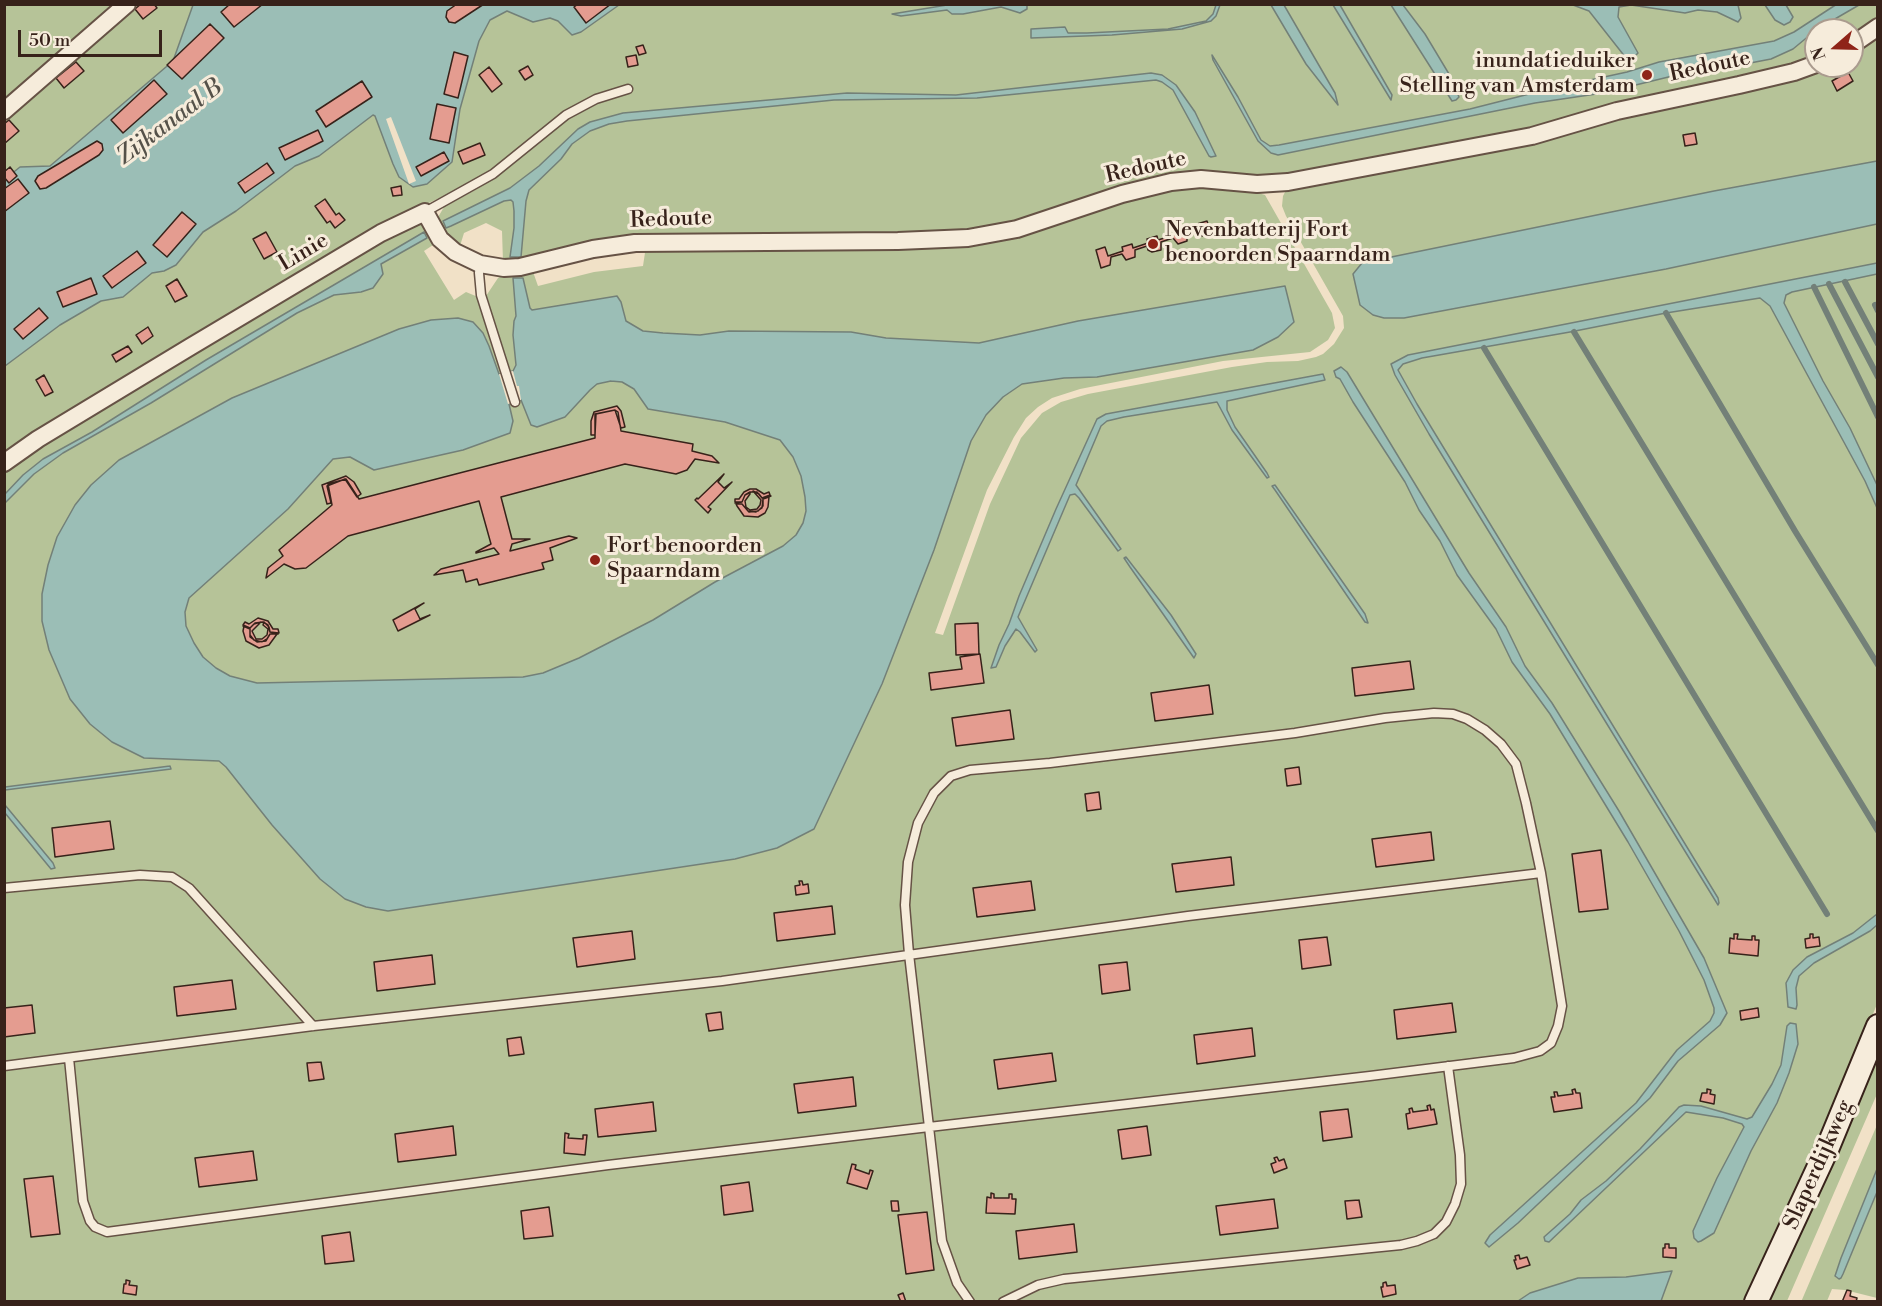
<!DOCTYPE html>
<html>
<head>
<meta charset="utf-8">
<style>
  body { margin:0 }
  #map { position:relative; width:1882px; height:1306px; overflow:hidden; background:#f1e1c7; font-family:"Libre Bodoni",serif }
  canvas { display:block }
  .frame { position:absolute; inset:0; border:6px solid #37221a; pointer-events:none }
  .north { position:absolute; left:1804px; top:18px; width:60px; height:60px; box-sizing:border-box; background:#f6ecdb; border:2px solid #aa9b8e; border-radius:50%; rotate:250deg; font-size:16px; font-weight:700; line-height:24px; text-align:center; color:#37221a }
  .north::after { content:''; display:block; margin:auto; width:21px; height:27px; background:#8f2418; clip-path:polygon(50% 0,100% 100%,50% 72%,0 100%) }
  .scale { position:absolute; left:18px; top:30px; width:144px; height:27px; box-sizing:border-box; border:3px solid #37221a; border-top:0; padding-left:8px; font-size:18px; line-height:21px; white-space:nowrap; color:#37221a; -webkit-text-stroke:4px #f6ecdb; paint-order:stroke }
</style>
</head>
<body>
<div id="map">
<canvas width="1882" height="1306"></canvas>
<div class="frame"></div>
<div class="north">N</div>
<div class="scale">50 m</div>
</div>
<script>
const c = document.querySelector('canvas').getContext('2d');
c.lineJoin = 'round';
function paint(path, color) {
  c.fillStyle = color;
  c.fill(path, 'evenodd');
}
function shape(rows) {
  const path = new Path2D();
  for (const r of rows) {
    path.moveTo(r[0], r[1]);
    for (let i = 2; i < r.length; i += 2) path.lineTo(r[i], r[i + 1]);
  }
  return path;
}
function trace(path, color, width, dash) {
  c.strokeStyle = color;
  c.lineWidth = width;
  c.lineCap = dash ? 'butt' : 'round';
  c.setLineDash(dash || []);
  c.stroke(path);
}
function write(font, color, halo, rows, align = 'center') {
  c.font = font + ' "Libre Bodoni",serif';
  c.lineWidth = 6;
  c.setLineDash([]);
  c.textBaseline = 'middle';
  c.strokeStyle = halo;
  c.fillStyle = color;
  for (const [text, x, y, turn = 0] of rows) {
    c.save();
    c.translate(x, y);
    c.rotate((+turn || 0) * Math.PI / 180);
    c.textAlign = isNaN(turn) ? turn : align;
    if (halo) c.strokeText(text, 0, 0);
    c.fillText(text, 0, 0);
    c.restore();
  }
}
paint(shape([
  [5,4,118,5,5,104],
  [134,5,1877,5,1877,21,1852,39,1852,30,1816,30,1816,60,1546,127,1276,178,1231,176,981,232,745,237,503,262,502,231,486,223,464,233,459,249,448,240,437,219,444,207,477,189,511,166,567,119,600,102,632,90,629,86,620,87,599,93,563,113,495,168,475,181,412,211,5,455,5,117],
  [1877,33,1877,1004,1846,1081,1748,1301,5,1301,4,471,16,461,383,238,417,223,424,225,436,243,424,251,454,300,466,292,478,297,486,296,498,278,503,275,532,269,538,286,594,272,643,266,646,246,947,244,1180,186,1245,189,1265,195,1332,313,1335,328,1328,340,1310,352,1223,361,1080,389,1052,398,1038,407,1026,418,1014,437,987,490,935,633,943,635,990,504,1021,438,1042,413,1061,402,1088,394,1232,367,1267,362,1298,361,1316,357,1323,354,1334,344,1344,328,1343,316,1286,216,1282,206,1283,196,1286,190,1614,118,1815,71,1825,66,1852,66,1852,51],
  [1877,1049,1877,1094,1787,1301,1764,1302],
  [1877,1125,1877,1169,1841,1258,1836,1278,1841,1278,1877,1192,1877,1298,1845,1290,1832,1289,1827,1301,1801,1302]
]), '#b6c398');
const water = shape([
  [1837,4,1859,5,1816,30,1793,49,1771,59,1745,64,1697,70,1603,93,1535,103,1278,155,1271,153,1258,141,1213,60,1212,55,1238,97,1261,140,1270,146,1279,145,1470,109,1549,89,1627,72,1659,62,1774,41,1794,32,1837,4],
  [193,5,619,5,581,32,572,35,558,21,550,18,533,22,507,11,490,20,479,41,460,109,452,162,427,184,413,187,399,177,393,164,375,116,373,115,319,156,295,166,236,211,203,232,176,265,164,271,152,273,123,297,101,301,60,325,5,366,5,179,20,167,50,166,173,61,193,5],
  [947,5,1027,5,1027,9,1020,13,1001,7,963,14,952,14,947,10,901,16,892,14,947,5],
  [1216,5,1220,5,1216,16,1211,21,1182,29,1112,35,1031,38,1031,29,1065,27,1068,33,1087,33,1168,29,1206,21,1213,14,1216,5],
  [1271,5,1284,5,1335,93,1338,105,1306,64,1271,5],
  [1333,5,1340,5,1392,95,1391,100,1333,5],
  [1391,5,1403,5,1425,34,1449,74,1459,97,1456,100,1452,101,1391,5],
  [1573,5,1631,5,1619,7,1618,17,1638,53,1635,56,1626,58,1589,11,1573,5],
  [1631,5,1738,5,1741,18,1738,22,1717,12,1698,10,1685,13,1631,5],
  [1765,5,1786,5,1793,17,1790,22,1784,25,1775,20,1765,5],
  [1151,73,1162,75,1176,85,1195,112,1216,156,1211,157,1209,156,1173,90,1162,82,1156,80,977,98,834,100,627,121,609,124,590,131,572,144,561,159,529,190,526,201,521,257,510,257,514,228,514,211,513,202,511,200,504,201,451,226,446,228,443,221,510,188,539,166,578,129,590,122,623,113,847,93,956,95,1151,73],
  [1877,161,1877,224,1666,269,1404,318,1384,318,1373,315,1360,305,1353,274,1362,263,1714,191,1877,161],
  [424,232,427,238,381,264,383,274,373,288,361,292,334,295,297,313,151,403,63,453,34,474,5,503,5,494,23,475,43,459,92,432,206,360,424,232],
  [1877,263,1877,274,1792,292,1786,295,1784,303,1823,381,1850,428,1877,485,1877,508,1865,481,1770,306,1760,298,1666,313,1570,332,1422,358,1403,364,1398,370,1417,404,1718,898,1719,903,1718,905,1429,434,1395,375,1391,364,1408,355,1877,263],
  [513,278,523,278,530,308,532,310,617,296,621,302,626,321,643,331,663,333,700,335,729,331,851,332,886,338,979,343,1078,321,1285,286,1294,322,1278,337,1253,350,1097,377,1064,378,1022,384,1003,397,986,415,971,441,934,550,882,684,814,829,777,848,735,859,388,911,366,907,345,899,320,879,272,825,226,767,219,761,144,758,112,742,90,724,70,699,49,650,42,621,42,594,48,565,57,537,75,505,91,485,119,460,232,398,399,329,431,320,458,318,473,322,483,333,489,346,499,374,513,371,516,365,513,335,514,321,516,316,513,278],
  [611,381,622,382,634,389,648,409,725,422,780,440,793,457,801,476,805,497,806,511,803,523,796,535,783,546,715,582,653,620,579,658,543,673,523,677,257,683,230,676,216,668,203,657,194,643,186,626,185,612,189,598,288,509,333,459,350,457,374,470,463,450,510,433,513,421,509,404,521,400,531,425,537,427,565,417,590,390,597,384,611,381],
  [1341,367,1347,372,1469,573,1506,627,1525,666,1552,703,1619,811,1704,958,1727,1013,1720,1025,1678,1061,1650,1098,1518,1223,1489,1247,1485,1243,1490,1235,1636,1103,1677,1050,1710,1021,1714,1013,1714,1008,1704,980,1679,931,1628,842,1550,714,1512,662,1496,629,1457,575,1440,541,1419,510,1405,482,1353,402,1340,379,1336,377,1334,371,1341,367],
  [1323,374,1325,380,1227,401,1227,410,1235,427,1267,473,1269,477,1267,478,1232,430,1217,402,1124,417,1107,421,1101,426,1076,485,1121,549,1118,551,1079,498,1075,494,1070,495,1018,617,1037,650,1035,652,1020,632,1016,629,1005,646,996,667,991,668,999,645,1009,624,1019,596,1056,509,1097,419,1106,414,1323,374],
  [1275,485,1365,614,1368,623,1365,622,1275,490,1272,486,1275,485],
  [1126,557,1171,615,1196,654,1194,658,1130,567,1124,558,1126,557],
  [170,766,171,769,5,790,5,787,170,766],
  [5,805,53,863,55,868,51,869,5,813,5,805],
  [1877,914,1877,925,1870,931,1814,963,1799,976,1796,988,1797,1005,1796,1009,1788,1007,1786,983,1793,970,1807,957,1853,933,1877,914],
  [1790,1023,1796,1024,1798,1044,1789,1073,1777,1103,1751,1151,1714,1233,1701,1241,1698,1242,1694,1238,1693,1231,1717,1178,1744,1127,1742,1124,1723,1118,1686,1112,1549,1242,1545,1241,1544,1237,1570,1214,1581,1200,1606,1181,1640,1149,1679,1107,1684,1105,1701,1106,1747,1119,1752,1117,1772,1084,1781,1065,1787,1026,1790,1023],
  [1877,1169,1877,1192,1843,1274,1841,1278,1839,1279,1835,1276,1841,1258,1877,1169],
  [1672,1271,1661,1301,1518,1301,1530,1293,1578,1278,1626,1277,1672,1271]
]);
paint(water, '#9bbeb6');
trace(water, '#738078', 1.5);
paint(shape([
  [391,117,416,181,409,184,386,119],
  [513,371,517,386,519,386,521,400,508,404,499,374]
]), '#f1e1c7');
trace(shape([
  [1845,282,1878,344],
  [1829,284,1878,377],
  [1814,287,1878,417],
  [1875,305,1878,311],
  [1666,313,1795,531,1878,665],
  [1574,332,1878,831],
  [1484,348,1827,914]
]), '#738078', 6);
const building = shape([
  [141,4,154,4,157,8,143,19,135,9,141,4],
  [230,4,263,4,234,27,221,12,230,4],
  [457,4,484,4,455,23,449,22,446,17,447,11,457,4],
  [578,4,611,4,586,23,574,7,578,4],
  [210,24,224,38,182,79,167,65,210,24],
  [643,45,646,53,639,55,636,47,643,45],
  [454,52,468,56,458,98,444,94,454,52],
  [636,55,638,65,628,67,626,57,636,55],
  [76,62,84,71,64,88,56,78,76,62],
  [528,66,533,75,525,80,519,71,528,66],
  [489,67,502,84,492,92,479,75,489,67],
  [1848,72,1853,81,1837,91,1832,81,1848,72],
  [154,80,167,94,123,133,111,120,154,80],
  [362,81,372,97,326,127,316,111,362,81],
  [437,104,456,108,449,143,430,139,437,104],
  [9,120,19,131,4,144,4,124,9,120],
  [318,130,323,141,285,160,279,148,318,130],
  [1695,133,1697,144,1685,146,1683,135,1695,133],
  [97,141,102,144,103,150,99,155,46,188,40,189,35,181,38,176,97,141],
  [480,143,485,155,463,164,458,152,480,143],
  [444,152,449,161,421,176,416,167,444,152],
  [267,163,274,173,245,193,238,183,267,163],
  [10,167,17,176,9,183,4,177,4,172,10,167],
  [18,179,29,193,4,212,4,189,18,179],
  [401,186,402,195,393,196,391,188,401,186],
  [325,199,336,215,339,213,345,220,335,228,330,221,327,223,315,206,325,199],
  [182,212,196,224,167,257,153,245,182,212],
  [1207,221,1211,233,1202,236,1197,230,1187,234,1187,241,1178,244,1173,238,1161,242,1161,250,1152,252,1148,250,1147,246,1135,250,1135,257,1126,260,1122,254,1111,257,1110,265,1101,268,1096,250,1105,247,1108,256,1123,251,1122,247,1132,244,1133,248,1148,243,1147,239,1157,236,1158,240,1174,235,1173,231,1183,228,1184,232,1199,227,1197,224,1207,221],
  [266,232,277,252,264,259,253,239,266,232],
  [137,251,146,263,112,288,103,276,137,251],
  [91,278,97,294,63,307,57,292,91,278],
  [177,279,187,296,175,302,166,286,177,279],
  [39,308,48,318,23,339,14,329,39,308],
  [148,327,153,336,142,344,136,335,148,327],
  [128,346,132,352,116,362,112,355,128,346],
  [44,375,53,392,45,396,36,380,44,375],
  [617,406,621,411,625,427,621,428,615,410,596,414,595,435,591,435,591,421,594,412,617,406],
  [615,410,618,412,621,431,693,444,692,451,712,456,719,463,695,459,687,470,676,474,625,464,501,497,512,539,530,539,512,544,510,551,569,536,577,538,550,548,553,560,542,563,544,569,479,585,477,579,466,582,463,570,434,575,441,569,499,554,494,548,476,553,476,552,491,544,479,501,348,536,306,568,295,569,284,564,266,578,268,568,283,556,279,550,332,505,328,484,346,479,359,499,595,438,595,414,615,410],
  [724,474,718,482,724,488,732,482,708,507,711,509,708,513,695,500,697,498,698,499,724,474],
  [346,476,354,482,361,494,357,497,345,479,327,486,331,503,327,504,322,485,346,476],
  [750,489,756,489,764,494,769,492,770,495,762,498,757,492,751,492,745,495,742,502,735,502,735,499,739,499,744,492,750,489],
  [753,491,759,494,762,498,771,496,763,499,763,506,758,511,749,512,742,504,735,503,742,502,745,495,750,492,750,494,745,501,746,507,750,510,757,509,760,505,761,500,753,491],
  [769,497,768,507,765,513,758,517,744,516,737,506,736,504,742,504,748,511,756,512,762,508,763,499,769,497],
  [424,603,415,609,420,619,430,615,398,631,393,620,424,603],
  [258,618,268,621,273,629,278,629,279,633,270,632,268,625,263,622,255,623,250,628,243,625,245,622,249,624,258,618],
  [261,622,252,631,256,639,262,639,267,635,268,629,263,625,264,622,269,627,270,632,278,634,270,634,267,639,262,642,254,640,250,635,250,629,243,626,250,628,254,624,261,622],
  [978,623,979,654,956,655,955,624,978,623],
  [244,626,250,629,250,637,257,642,266,641,270,634,277,634,269,645,259,648,246,641,243,631,244,626],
  [980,654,984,683,931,690,929,673,962,669,960,657,980,654],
  [1410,661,1414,689,1355,696,1352,668,1410,661],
  [1209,685,1213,714,1155,721,1151,693,1209,685],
  [1010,710,1014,739,956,746,952,718,1010,710],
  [1299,767,1301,784,1287,786,1285,769,1299,767],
  [1099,792,1101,809,1087,811,1085,794,1099,792],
  [110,821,114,849,55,857,52,828,110,821],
  [1431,832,1434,860,1376,867,1372,839,1431,832],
  [1601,850,1608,909,1579,912,1572,854,1601,850],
  [1231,857,1234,885,1176,892,1172,864,1231,857],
  [799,881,802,881,803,885,808,884,809,893,796,895,795,886,800,885,799,881],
  [1031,881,1035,910,977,917,973,888,1031,881],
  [832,906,835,934,777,941,774,913,832,906],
  [632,931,635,959,577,967,573,938,632,931],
  [1734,934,1738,934,1737,939,1752,940,1752,936,1755,936,1755,940,1759,940,1758,956,1729,953,1730,938,1734,939,1734,934],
  [1810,934,1813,934,1813,938,1819,937,1820,946,1806,948,1805,939,1810,938,1810,934],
  [1327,937,1331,965,1302,969,1299,940,1327,937],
  [432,955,435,984,377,991,374,962,432,955],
  [1127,962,1130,990,1102,994,1099,965,1127,962],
  [232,980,236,1009,177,1016,174,987,232,980],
  [1452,1003,1456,1032,1397,1039,1394,1010,1452,1003],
  [32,1005,35,1033,4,1037,4,1008,32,1005],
  [1758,1008,1759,1017,1741,1020,1740,1011,1758,1008],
  [721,1012,723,1029,709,1031,706,1014,721,1012],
  [1252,1028,1255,1056,1197,1064,1194,1035,1252,1028],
  [521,1037,524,1054,509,1056,507,1039,521,1037],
  [1052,1053,1056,1081,998,1089,994,1060,1052,1053],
  [321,1062,324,1079,309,1081,307,1063,321,1062],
  [853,1077,856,1106,798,1113,794,1084,853,1077],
  [1575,1089,1576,1093,1580,1093,1582,1108,1554,1112,1551,1097,1555,1097,1554,1092,1557,1092,1558,1096,1573,1094,1572,1090,1575,1089],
  [1707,1089,1711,1090,1710,1094,1715,1095,1714,1104,1700,1101,1702,1093,1707,1093,1707,1089],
  [653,1102,656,1131,598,1137,595,1109,653,1102],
  [1430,1105,1431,1110,1434,1109,1437,1124,1408,1129,1406,1114,1410,1113,1409,1109,1412,1108,1413,1112,1428,1110,1427,1106,1430,1105],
  [1348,1109,1352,1137,1323,1141,1320,1112,1348,1109],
  [453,1126,456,1155,398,1162,395,1134,453,1126],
  [1147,1126,1151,1155,1122,1159,1118,1130,1147,1126],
  [565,1133,569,1134,568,1138,583,1139,583,1135,587,1135,585,1155,564,1153,565,1133],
  [253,1151,257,1180,199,1187,195,1158,253,1151],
  [1277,1157,1279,1161,1284,1159,1287,1168,1274,1173,1271,1164,1276,1162,1274,1158,1277,1157],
  [852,1164,856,1165,855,1169,869,1174,870,1170,873,1171,867,1189,847,1183,852,1164],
  [53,1176,60,1234,31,1237,24,1179,53,1176],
  [749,1182,753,1211,724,1215,721,1186,749,1182],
  [991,1193,994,1194,994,1198,1009,1198,1009,1194,1012,1194,1012,1199,1016,1199,1015,1214,986,1213,987,1197,991,1198,991,1193],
  [1274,1199,1278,1228,1220,1235,1216,1206,1274,1199],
  [1359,1200,1362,1217,1347,1219,1345,1201,1359,1200],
  [891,1201,898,1201,899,1211,892,1211,891,1201],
  [549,1207,553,1236,524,1239,521,1211,549,1207],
  [927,1212,934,1270,906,1274,898,1215,927,1212],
  [1074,1224,1077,1252,1019,1259,1016,1231,1074,1224],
  [350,1232,354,1261,325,1264,322,1236,350,1232],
  [1665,1244,1669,1244,1669,1248,1676,1248,1676,1258,1663,1257,1663,1248,1665,1248,1665,1244],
  [1519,1255,1520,1259,1527,1257,1530,1265,1517,1269,1514,1260,1516,1260,1515,1256,1519,1255],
  [126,1280,130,1281,129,1285,137,1286,136,1295,123,1293,124,1284,126,1284,126,1280],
  [1386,1282,1387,1286,1395,1285,1396,1294,1383,1297,1381,1287,1383,1287,1383,1283,1386,1282],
  [1847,1290,1851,1291,1850,1296,1857,1298,1856,1302,1842,1302,1847,1290],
  [903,1293,906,1302,901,1302,898,1295,903,1293]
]);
paint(building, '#e49c90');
trace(building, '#37221a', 1.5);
const lane = shape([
  [425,212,493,174,566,115,596,99,628,89],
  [480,264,479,273,481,295,515,402],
  [4,888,140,875,172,877,189,888,313,1026],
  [69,1058,83,1201,90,1221,95,1227,107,1232,608,1165,929,1127,1370,1076,1514,1058,1540,1051,1551,1043,1558,1026,1562,1006,1541,873,1526,803,1516,764,1501,744,1485,730,1467,719,1453,714,1434,713,1385,718,1295,733,1050,763,970,770,951,776,934,793,918,823,908,862,905,905,909,954,929,1127,942,1241,957,1283,970,1302],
  [4,1066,313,1026,722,981,1188,916,1541,873],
  [1003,1302,1038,1285,1064,1279,1401,1245,1417,1241,1434,1234,1446,1222,1455,1204,1461,1184,1460,1155,1448,1066]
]);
const street = shape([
  [1852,45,1878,27],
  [4,111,127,4],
  [4,463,38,439,190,347,381,233,425,212,440,239,455,252,480,264,504,268,520,267,593,249,635,243,898,241,968,238,1017,229,1122,194,1171,182,1201,179,1257,184,1288,182,1532,136,1617,111,1739,85,1794,72,1816,64]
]);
const secondary = shape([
  [1756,1302,1828,1147,1878,1026]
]);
trace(lane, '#665245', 11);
trace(street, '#665245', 20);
trace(secondary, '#37221a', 26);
trace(lane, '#f6ecdb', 8);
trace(street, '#f6ecdb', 16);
trace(secondary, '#f6ecdb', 22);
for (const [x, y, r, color] of [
  [1647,75,6,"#8f2418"],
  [1153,244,6,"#8f2418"],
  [595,560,6,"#8f2418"]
]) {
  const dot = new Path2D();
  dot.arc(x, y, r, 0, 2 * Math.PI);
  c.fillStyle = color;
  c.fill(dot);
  trace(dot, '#f6ecdb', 2);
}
write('22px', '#37221a', '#f6ecdb', [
  ["inundatieduiker",1635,62,"right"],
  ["Stelling van Amsterdam",1635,87,"right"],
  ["Nevenbatterij Fort",1165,231],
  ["benoorden Spaarndam",1165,256],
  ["Fort benoorden",607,547],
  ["Spaarndam",607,572]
], 'left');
write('22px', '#37221a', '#f6ecdb', [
  ["Redoute",1710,67,-12],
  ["Redoute",1146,168,-13],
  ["Redoute",671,220,-2],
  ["Linie",304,253,-31],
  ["Slaperdijkweg",1819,1165,-66]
]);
write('italic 24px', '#555149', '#f6ecdb', [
  ["Zijkanaal B",170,123,-37]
]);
</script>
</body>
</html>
